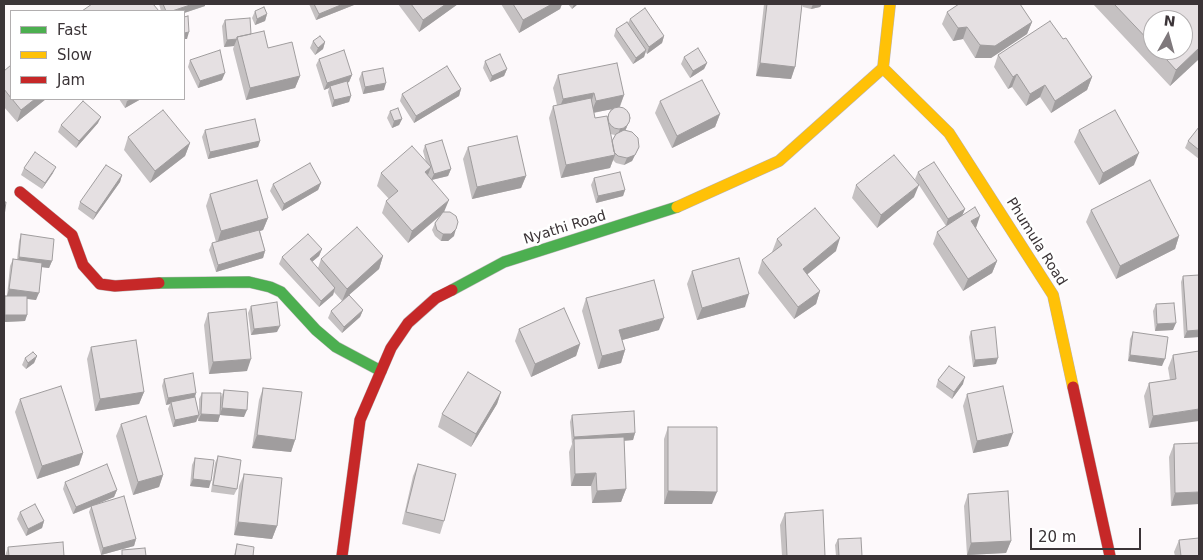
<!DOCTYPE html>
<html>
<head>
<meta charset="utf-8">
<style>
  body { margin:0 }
  #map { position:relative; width:1203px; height:560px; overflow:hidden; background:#fdf9fb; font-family:"DejaVu Sans",sans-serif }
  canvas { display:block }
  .frame { position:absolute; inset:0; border:5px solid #3b3437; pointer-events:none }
  .legend { position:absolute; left:10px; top:10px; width:175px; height:90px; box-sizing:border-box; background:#fff; border:1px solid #b1aeaf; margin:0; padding:6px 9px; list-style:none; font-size:15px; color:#3b3437 }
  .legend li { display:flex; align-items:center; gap:10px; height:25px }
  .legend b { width:25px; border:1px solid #b1aeaf }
  .north { position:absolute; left:1143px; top:10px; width:50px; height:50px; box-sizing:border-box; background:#fff; border:1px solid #b1aeaf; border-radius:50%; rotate:7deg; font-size:14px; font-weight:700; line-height:20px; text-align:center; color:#3b3437 }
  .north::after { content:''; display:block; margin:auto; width:18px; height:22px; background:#7f797c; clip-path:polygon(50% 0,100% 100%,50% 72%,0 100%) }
  .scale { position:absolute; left:1030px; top:528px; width:111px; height:22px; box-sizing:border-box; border:2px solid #3b3437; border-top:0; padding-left:6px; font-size:15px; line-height:18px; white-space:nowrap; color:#3b3437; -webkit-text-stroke:4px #fff; paint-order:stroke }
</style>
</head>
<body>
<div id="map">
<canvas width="1203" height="560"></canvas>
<div class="frame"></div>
<ul class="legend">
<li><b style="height:6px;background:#4caf50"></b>Fast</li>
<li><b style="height:6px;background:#ffc107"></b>Slow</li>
<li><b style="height:6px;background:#c62828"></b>Jam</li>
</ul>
<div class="north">N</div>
<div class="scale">20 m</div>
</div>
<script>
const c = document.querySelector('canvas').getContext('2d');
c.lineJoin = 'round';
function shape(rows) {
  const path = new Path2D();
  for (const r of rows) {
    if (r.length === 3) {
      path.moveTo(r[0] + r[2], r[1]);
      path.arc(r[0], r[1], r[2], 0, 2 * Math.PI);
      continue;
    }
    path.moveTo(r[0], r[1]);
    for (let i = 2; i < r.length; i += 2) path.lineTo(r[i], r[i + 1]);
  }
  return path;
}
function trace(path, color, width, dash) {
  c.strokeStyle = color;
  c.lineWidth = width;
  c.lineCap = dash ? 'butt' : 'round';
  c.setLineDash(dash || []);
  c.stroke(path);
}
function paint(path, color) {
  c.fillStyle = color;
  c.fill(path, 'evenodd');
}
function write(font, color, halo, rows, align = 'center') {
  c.font = font + ' "DejaVu Sans",sans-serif';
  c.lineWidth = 5;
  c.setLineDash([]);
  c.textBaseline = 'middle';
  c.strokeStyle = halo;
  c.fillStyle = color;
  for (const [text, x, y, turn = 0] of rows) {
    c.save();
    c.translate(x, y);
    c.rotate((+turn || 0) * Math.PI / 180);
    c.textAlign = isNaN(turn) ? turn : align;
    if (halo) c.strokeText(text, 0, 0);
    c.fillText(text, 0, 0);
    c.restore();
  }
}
const fast = shape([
  [159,283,249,282,270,287,281,292,316,330,336,347,381,371],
  [452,290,504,262,677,207]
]);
const slow = shape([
  [883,68,949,133,1053,295,1073,387],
  [677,207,779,161,883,68,890,4]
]);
const jam = shape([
  [20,192,72,235,83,265,100,284,115,286,159,283],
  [1073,387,1110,556],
  [342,556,360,420,391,348,408,323,436,298,452,290]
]);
trace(fast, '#b9b4b6', 12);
trace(slow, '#b9b4b6', 12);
trace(jam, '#b9b4b6', 12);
trace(fast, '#4caf50', 11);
trace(slow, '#ffc107', 11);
trace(jam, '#c62828', 11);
paint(shape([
  [159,4,205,4,205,6,184,13,184,11,161,11],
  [309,4,354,4,354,5,316,20],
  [398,4,458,4,419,32],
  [501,4,562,4,560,9,519,33],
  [568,4,578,4,572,9],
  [764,4,822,4,820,7,811,9,803,7,802,4,795,67,791,79,756,76],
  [1093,4,1199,4,1199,59,1170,86],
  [1153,20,1183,50,1153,50],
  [255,11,267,14,265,21,255,25,252,18],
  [947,12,1032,22,1027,34,991,58,975,58,963,39,953,41,942,24],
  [630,19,664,36,662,43,647,54,646,52,644,57,633,64,614,36,616,29,628,23],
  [225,20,251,34,300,76,295,88,246,100,233,49,234,46,224,47,222,26],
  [1063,39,1092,77,1087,90,1051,113,1040,97,1026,106,1012,87,1008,89,994,67,998,55],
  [313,41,325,42,323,49,315,55,310,48],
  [684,57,707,63,704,69,690,78,681,64],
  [319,59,352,75,349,82,347,83,351,96,349,102,332,107,328,92,329,88,324,90,316,65],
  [190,60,222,80,198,88,188,67],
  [485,61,507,69,504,76,490,82,483,68],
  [11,65,11,99,46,99,17,122,4,107,4,71],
  [362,72,384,90,363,94,359,79],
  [558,75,624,95,620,107,627,127,625,131,639,147,632,161,624,165,616,163,613,160,610,168,561,178,549,118,553,106,557,105,553,88],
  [611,109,607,117,595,118,594,113],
  [610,134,615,135,612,141],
  [461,89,459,96,414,123,400,101,402,94],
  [119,99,141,99,125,108],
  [660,101,720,114,715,127,672,148,655,113],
  [390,111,402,119,399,125,392,128,387,118],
  [98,123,76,148,58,132,61,125],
  [1199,127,1199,159,1185,148,1188,141],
  [205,130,260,141,258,147,208,159,202,137],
  [1079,130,1134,165,1099,185,1074,142],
  [128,137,190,143,185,156,150,183,124,150],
  [425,145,451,169,448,176,432,180,454,236,448,241,441,241,435,236,432,230,435,223,440,216,408,243,382,213,386,201,389,199,377,186,381,173,426,162,423,151],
  [468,147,526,176,521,188,472,199,463,159],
  [24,168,53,173,42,189,21,175],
  [918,172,965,209,962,215,976,228,997,261,992,273,963,291,933,244,937,232,946,226,915,179],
  [122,175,120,182,93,220,78,209,80,202],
  [594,178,625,190,623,196,596,203,591,185],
  [321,183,318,190,282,211,270,191,273,184],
  [856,185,914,197,877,228,852,198],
  [210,194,268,218,263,230,260,231,265,251,263,258,216,272,209,250,212,243,216,242,206,206],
  [1091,210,1179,236,1175,249,1116,279,1086,222],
  [21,234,52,261,49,268,42,267,36,300,27,299,27,315,25,321,4,322,4,299,5,296,7,296,10,266,13,259,17,260,19,241],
  [777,239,836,251,807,274,820,291,816,304,794,319,758,273,762,260,773,252,772,252],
  [322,249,319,256,312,262,318,268,321,259,383,256,379,269,349,295,363,310,360,317,342,333,328,318,331,311,342,301,334,292,333,295,319,307,279,264,282,257],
  [692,271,745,307,697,320,687,284],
  [1183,276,1199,337,1184,338,1181,282],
  [586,298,659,330,622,340,625,350,621,363,598,369,582,311],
  [1156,304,1173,330,1155,331,1153,311],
  [251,306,277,332,251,335,248,313],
  [208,313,247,371,209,374,204,325],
  [519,329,580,344,576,356,531,377,515,341],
  [971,331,996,364,973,367,969,337],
  [1133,332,1162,366,1128,361,1130,339],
  [91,347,144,392,139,404,95,411,87,359],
  [1199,351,1149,428,1144,396,1149,383,1170,380,1168,368,1173,355],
  [37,356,34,363,26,369,22,365,25,358],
  [164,379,196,393,195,397,199,414,199,399,202,393,221,397,224,390,244,417,220,415,218,422,198,421,198,417,196,422,173,427,168,409,170,404,166,405,162,386],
  [938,380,963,384,952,399,936,387],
  [263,388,295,440,291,452,252,448,259,400],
  [501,392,497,404,471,447,438,427,442,414],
  [967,394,1008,446,973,453,963,406],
  [20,399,83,453,79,465,37,479,15,412],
  [572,415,635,433,633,440,624,441,626,489,621,502,592,503,591,486,571,486,569,452,572,444,570,422],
  [121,424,163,475,159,487,133,495,116,436],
  [668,427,712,504,664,504,664,439],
  [1199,443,1171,506,1169,457,1174,444],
  [218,456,237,489,234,495,211,492,215,463],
  [195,458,209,488,190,486,192,465],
  [418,464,444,521,440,534,402,524,413,476],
  [244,474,277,526,272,539,234,535,239,486],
  [65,482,117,490,114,497,98,504,136,539,134,546,101,555,89,512,91,507,73,514,63,489],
  [968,494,1011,541,1006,553,967,555,964,506],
  [20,512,44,521,42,528,26,536,17,519],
  [785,513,825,556,782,556,780,525],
  [838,539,862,556,836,556,835,545],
  [1179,540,1199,556,1175,556,1174,552],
  [237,544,253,556,234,556],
  [8,547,64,556,5,556]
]), '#c5c1c2');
paint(shape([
  [193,4,205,4,205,6,184,13,184,11,172,11],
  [343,4,354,4,354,5,316,20,319,14],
  [446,4,458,4,419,32,423,20],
  [552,4,562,4,560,9,519,33,523,20],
  [574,4,578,4,572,9],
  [813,4,822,4,820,7,811,9],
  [267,14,265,21,255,25,257,19],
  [1032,22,1027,34,991,58,975,58,980,45],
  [967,27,963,39,953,41,958,28],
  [189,32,187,39,184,39,184,33],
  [664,36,662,43,647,54,649,47],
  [237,39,234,46,224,47,227,40],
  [325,42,323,49,315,55,318,48],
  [1199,48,1199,59,1170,86,1176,70],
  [646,50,644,57,633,64,636,58],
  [707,63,704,69,690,78,693,71],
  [760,63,795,67,791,79,756,76],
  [507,69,504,76,490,82,492,76],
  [225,73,222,80,198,88,200,81],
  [1017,74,1012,87,1008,89,1013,77],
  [352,75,349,82,331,88,330,86,329,88,324,90,327,83],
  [300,76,295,88,246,100,250,88],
  [1092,77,1087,90,1051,113,1055,101],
  [386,83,384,90,363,94,365,87],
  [1045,85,1040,97,1026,106,1030,94],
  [461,89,459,96,414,123,416,116],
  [594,93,590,106,558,112,563,99],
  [624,95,619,108,591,113,596,101],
  [351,96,349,102,332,107,334,100],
  [35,99,46,99,17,122,21,110],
  [131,99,141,99,125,108,127,101],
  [720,114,715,127,672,148,677,136],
  [101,117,98,123,76,148,79,141],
  [402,119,399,125,392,128,394,121],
  [630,120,624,133,617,136,620,129],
  [260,141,258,147,208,159,210,152],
  [190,143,185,156,150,183,155,171],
  [639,147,632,161,624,165,627,158],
  [1139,153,1134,165,1099,185,1103,173],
  [615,155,610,168,561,178,566,165],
  [56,167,53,173,42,189,45,183],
  [431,167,426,180,425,172],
  [451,169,448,176,431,180,434,174],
  [122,175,120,182,93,220,96,213],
  [526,176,521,188,472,199,477,187],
  [321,183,318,190,282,211,284,204],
  [919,185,914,197,877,228,881,215],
  [625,190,623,196,596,203,598,196],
  [449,200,444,212,408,243,412,231],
  [965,209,962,216,946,226,948,219],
  [980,216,976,228,966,234,971,221],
  [268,218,263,230,217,244,221,231],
  [456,229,454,236,448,241,441,241,443,234],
  [1179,236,1175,249,1116,279,1120,266],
  [840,238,836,251,798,282,803,269],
  [322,249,319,256,307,266,310,259],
  [265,251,263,258,216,272,218,265],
  [383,256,379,269,342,301,347,289],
  [19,257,52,261,49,268,16,264],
  [997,261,992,273,963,291,968,279],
  [335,288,333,295,319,307,321,301],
  [9,289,39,293,36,300,7,296],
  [820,291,816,304,794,319,798,307],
  [749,294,745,307,697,320,702,308],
  [363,310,360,317,342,333,344,327],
  [5,315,27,315,25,321,4,322],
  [664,318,659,330,615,342,619,330],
  [1176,323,1173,330,1155,331,1157,324],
  [280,326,277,332,251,335,254,329],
  [1199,330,1199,337,1184,338,1187,331],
  [580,344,576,356,531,377,535,364],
  [625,350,621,363,598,369,602,356],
  [1130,355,1165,359,1162,366,1128,361],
  [37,356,34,363,26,369,28,363],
  [998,358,996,364,973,367,975,360],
  [251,359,247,371,209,374,213,362],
  [965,377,963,384,952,399,954,392],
  [144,392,139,404,95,411,100,399],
  [501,392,497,404,471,447,476,434],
  [196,393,194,399,171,402,170,404,166,405,168,398],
  [222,408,247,410,244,417,220,415],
  [1199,409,1199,421,1149,428,1153,416],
  [201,414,220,415,218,422,198,421],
  [199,415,196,422,173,427,175,420],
  [635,433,633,440,574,444,574,439,572,444,574,437],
  [1013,433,1008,446,973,453,977,441],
  [257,435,295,440,291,452,252,448],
  [83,453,79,465,37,479,42,466],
  [596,473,591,486,571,486,575,474],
  [163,475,159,487,133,495,138,482],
  [193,479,211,481,209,488,190,486],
  [626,489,621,502,592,503,597,491],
  [117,490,114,497,73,514,76,507],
  [668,491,717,492,712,504,664,504],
  [1199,492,1199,504,1171,506,1175,493],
  [44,521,42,528,26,536,28,529],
  [238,522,277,526,272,539,234,535],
  [136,539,134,546,101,555,103,548],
  [1011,541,1006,553,967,555,971,543]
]), '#a09d9e');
const building = shape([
  [92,4,153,4,159,11,82,11,92,4],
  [163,4,193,4,172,11,166,11,163,4],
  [314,4,343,4,319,14,314,4],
  [411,4,446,4,423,20,411,4],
  [513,4,552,4,523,20,513,4],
  [767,4,802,4,795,67,760,63,767,4],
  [959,4,1020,4,1032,22,995,46,980,45,967,27,958,28,947,12,959,4],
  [1114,4,1199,4,1199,48,1176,70,1158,50,1183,50,1183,20,1153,20,1153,45,1114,4],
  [264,7,267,14,257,19,255,11,264,7],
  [645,8,664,36,649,47,630,19,645,8],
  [188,16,189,32,184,33,184,17,188,16],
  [250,18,251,34,237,37,237,39,227,40,225,20,250,18],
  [1050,21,1063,39,1066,38,1092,77,1055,101,1045,85,1030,94,1017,74,1013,77,998,55,1050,21],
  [627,22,646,50,636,58,616,29,627,22],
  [264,31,268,48,292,42,300,76,250,88,237,37,264,31],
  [320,36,325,42,318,48,313,41,320,36],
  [698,48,707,63,693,71,684,57,698,48],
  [220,50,225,73,200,81,190,60,220,50],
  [344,50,352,75,327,83,319,59,344,50],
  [500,54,507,69,492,76,485,61,500,54],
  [617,63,624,95,596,101,594,93,563,99,558,75,617,63],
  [11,65,11,98,4,89,4,71,11,65],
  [447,66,461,89,416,116,402,94,447,66],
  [383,68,386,83,365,87,362,72,383,68],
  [702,80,720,114,677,136,660,101,702,80],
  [347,81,351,96,334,100,330,86,347,81],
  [591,98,595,118,607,116,615,155,566,165,553,106,591,98],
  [12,99,35,99,21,110,12,99],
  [83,101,101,117,79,141,61,125,83,101],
  [619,118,11],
  [398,108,402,119,394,121,390,111,398,108],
  [163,110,190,143,155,171,128,137,163,110],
  [1115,110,1139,153,1103,173,1079,130,1115,110],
  [255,119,260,141,210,152,205,130,255,119],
  [1199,127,1199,150,1188,141,1199,127],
  [624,130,632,132,638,138,639,147,635,155,627,158,618,156,614,152,612,141,616,134,624,130],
  [517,136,526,176,477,187,468,147,517,136],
  [442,140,451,169,434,174,425,145,442,140],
  [412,146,431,167,425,172,449,200,412,231,386,201,398,191,381,173,412,146],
  [35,152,56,167,45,183,24,168,35,152],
  [894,155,919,185,881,215,856,185,894,155],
  [934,162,965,209,948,219,918,172,934,162],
  [310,163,321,183,284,204,273,184,310,163],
  [106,165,122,175,96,213,80,202,106,165],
  [620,172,625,190,598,196,594,178,620,172],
  [257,180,268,218,221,231,210,194,257,180],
  [1150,180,1179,236,1120,266,1091,210,1150,180],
  [4,202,6,202,4,216,4,202],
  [975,207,980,216,971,221,997,261,968,279,937,232,975,207],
  [815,208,840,238,803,269,820,291,798,307,762,260,782,245,777,239,815,208],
  [443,212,450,212,456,216,458,222,456,229,451,234,443,234,437,230,435,223,443,212],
  [357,227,383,256,347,289,321,259,357,227],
  [259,230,265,251,218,265,212,243,259,230],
  [21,234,54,239,52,261,19,257,21,234],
  [308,234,322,249,310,259,335,288,321,301,282,257,308,234],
  [739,258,749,294,702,308,692,271,739,258],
  [13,259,42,263,39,293,9,289,13,259],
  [1199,275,1199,330,1187,331,1183,276,1199,275],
  [654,280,664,318,619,330,625,350,602,356,586,298,654,280],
  [349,295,363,310,344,327,331,311,349,295],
  [5,296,27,296,27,315,5,315,5,296],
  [277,302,280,326,254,329,251,306,277,302],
  [1174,303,1176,323,1157,324,1156,304,1174,303],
  [564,308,580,344,535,364,519,329,564,308],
  [246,309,251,359,213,362,208,313,246,309],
  [995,327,998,358,975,360,971,331,995,327],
  [1133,332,1168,337,1165,359,1130,355,1133,332],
  [136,340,144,392,100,399,91,347,136,340],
  [1199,351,1199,409,1153,416,1149,383,1176,379,1173,355,1199,351],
  [33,352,37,356,28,363,25,358,33,352],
  [949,366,965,377,954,392,938,380,949,366],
  [468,372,501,392,476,434,442,414,468,372],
  [193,373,196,393,168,398,164,379,193,373],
  [61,386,83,453,42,466,20,399,61,386],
  [1003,386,1013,433,977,441,967,394,1003,386],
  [263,388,302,392,295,440,257,435,263,388],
  [224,390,248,392,247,410,222,408,224,390],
  [202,393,221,393,220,415,201,414,202,393],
  [195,397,199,415,175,420,171,402,195,397],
  [634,411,635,433,574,437,572,415,634,411],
  [146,416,163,475,138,482,121,424,146,416],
  [668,427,717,427,717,492,668,491,668,427],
  [624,437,626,489,597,491,596,473,575,474,574,439,624,437],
  [1199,443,1199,492,1175,493,1174,444,1199,443],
  [218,456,241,460,237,489,213,485,218,456],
  [195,458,214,460,211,481,193,479,195,458],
  [107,464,117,490,76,507,65,482,107,464],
  [418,464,456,474,444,521,406,512,418,464],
  [244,474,282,478,277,526,238,522,244,474],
  [1008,491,1011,541,971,543,968,494,1008,491],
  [124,496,136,539,103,548,91,506,124,496],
  [35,504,44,521,28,529,20,512,35,504],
  [823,510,825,556,787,556,785,513,823,510],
  [861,538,862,556,839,556,838,539,861,538],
  [1199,538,1199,556,1181,556,1179,540,1199,538],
  [63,542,64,556,9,556,8,547,63,542],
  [237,544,254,547,253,556,235,556,237,544],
  [145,548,146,556,122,556,122,550,145,548]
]);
paint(building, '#e5e0e2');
trace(building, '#a09d9e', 1);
write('14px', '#3b3437', '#fff', [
  ["Nyathi Road",565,228,-17],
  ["Phumula Road",1036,242,58]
]);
</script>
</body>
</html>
